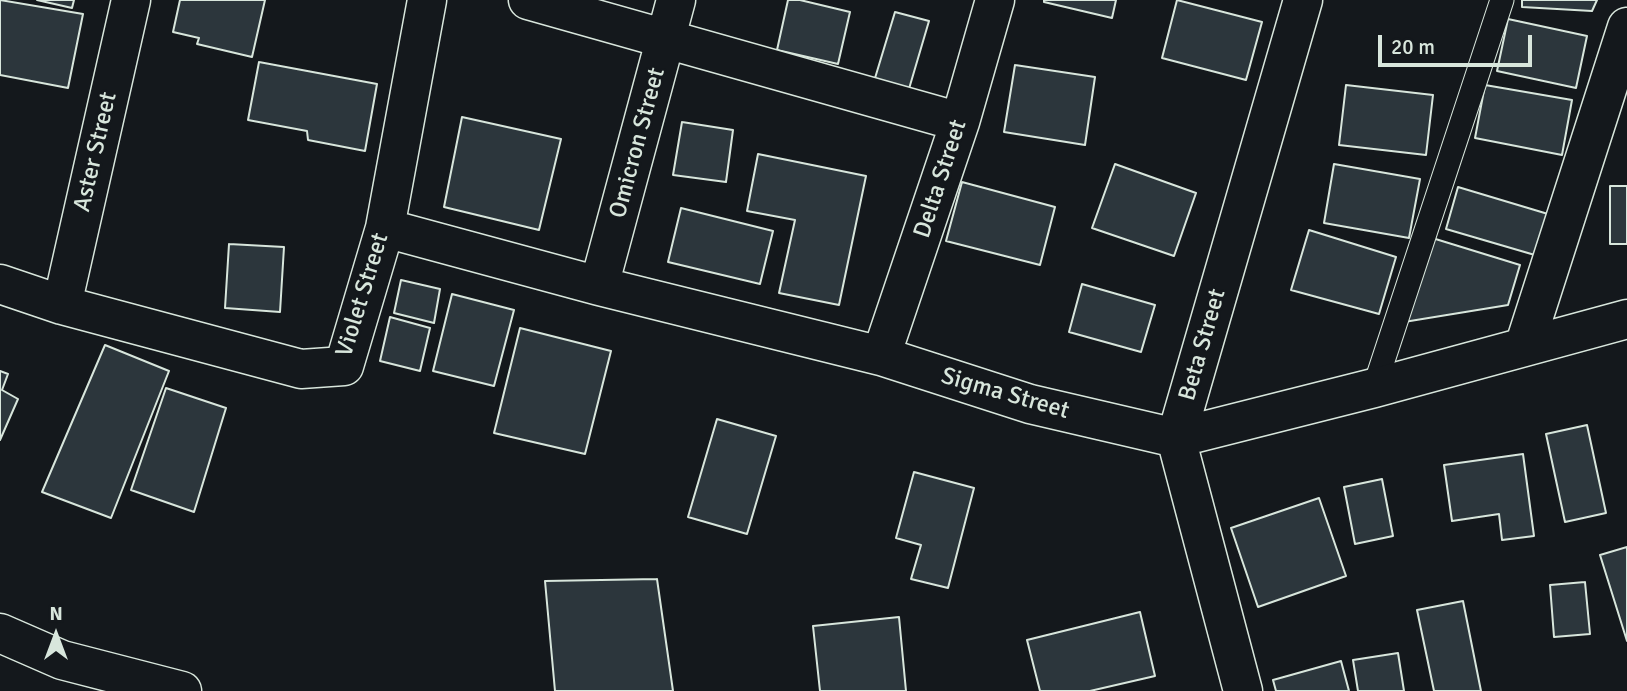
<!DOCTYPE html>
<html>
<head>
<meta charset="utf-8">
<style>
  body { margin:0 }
  #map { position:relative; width:1627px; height:691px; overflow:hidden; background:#14181c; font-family:Signika,sans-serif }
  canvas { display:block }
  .north { position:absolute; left:21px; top:600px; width:70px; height:70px; -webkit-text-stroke:5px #14181c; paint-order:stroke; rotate:0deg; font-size:19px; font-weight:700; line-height:28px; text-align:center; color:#d8e6dc }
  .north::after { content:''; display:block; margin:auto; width:24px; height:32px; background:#d8e6dc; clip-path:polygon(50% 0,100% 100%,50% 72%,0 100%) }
  .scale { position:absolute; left:1378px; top:35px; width:154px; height:32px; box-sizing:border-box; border:4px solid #d8e6dc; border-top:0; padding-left:9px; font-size:21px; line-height:24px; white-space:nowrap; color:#d8e6dc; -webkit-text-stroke:5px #14181c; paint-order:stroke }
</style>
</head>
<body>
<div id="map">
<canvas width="1627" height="691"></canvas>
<div class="north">N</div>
<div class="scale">20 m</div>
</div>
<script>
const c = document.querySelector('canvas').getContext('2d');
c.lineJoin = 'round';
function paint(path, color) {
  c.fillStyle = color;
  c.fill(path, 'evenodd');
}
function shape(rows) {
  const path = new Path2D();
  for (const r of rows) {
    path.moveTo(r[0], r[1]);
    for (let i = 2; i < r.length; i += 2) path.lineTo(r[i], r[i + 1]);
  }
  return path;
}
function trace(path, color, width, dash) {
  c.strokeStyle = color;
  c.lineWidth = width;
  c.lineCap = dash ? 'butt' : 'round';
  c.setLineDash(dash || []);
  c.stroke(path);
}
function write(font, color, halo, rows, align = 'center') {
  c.font = font + ' Signika,sans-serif';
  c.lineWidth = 5;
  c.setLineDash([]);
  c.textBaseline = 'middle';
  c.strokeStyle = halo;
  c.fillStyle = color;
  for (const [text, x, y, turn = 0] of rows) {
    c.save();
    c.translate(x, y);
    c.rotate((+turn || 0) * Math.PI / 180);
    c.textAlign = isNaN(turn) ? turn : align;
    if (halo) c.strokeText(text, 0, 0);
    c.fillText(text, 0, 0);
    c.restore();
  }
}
const building = shape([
  [0,0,83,14,68,88,0,75,0,0],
  [37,0,74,0,72,8,37,0],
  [180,0,265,0,252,57,197,44,199,38,173,32,180,0],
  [788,0,800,0,850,12,838,64,777,50,788,0],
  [1044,0,1116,0,1112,18,1044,2,1044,0],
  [1177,0,1262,22,1246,80,1162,58,1177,0],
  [1522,0,1597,0,1592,11,1522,7,1522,0],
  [895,12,929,21,906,99,872,88,895,12],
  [1508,19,1587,36,1576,88,1497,71,1508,19],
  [259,62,377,84,365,151,308,140,307,131,248,120,259,62],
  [1015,65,1095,77,1085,145,1004,132,1015,65],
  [1346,85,1433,95,1426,155,1339,145,1346,85],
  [1485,85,1572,100,1562,155,1475,138,1485,85],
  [462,117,561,139,539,230,444,207,462,117],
  [682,122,733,130,726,182,673,175,682,122],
  [758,154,866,176,839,305,779,293,795,220,747,211,758,154],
  [1115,164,1196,193,1174,256,1092,228,1115,164],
  [1334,164,1420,179,1409,238,1324,223,1334,164],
  [962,182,1055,207,1040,265,946,241,962,182],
  [1610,186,1627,186,1627,244,1610,244,1610,186],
  [1458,187,1558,217,1545,258,1446,229,1458,187],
  [681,208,773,231,760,284,668,262,681,208],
  [1309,230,1396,257,1379,314,1291,290,1309,230],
  [1429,237,1520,265,1508,305,1404,322,1429,237],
  [229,244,284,247,280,312,225,308,229,244],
  [401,280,440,289,434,323,394,313,401,280],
  [1082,284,1155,305,1141,352,1069,332,1082,284],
  [452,294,514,310,494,386,433,371,452,294],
  [390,317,430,328,420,371,380,361,390,317],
  [520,328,611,351,585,454,494,433,520,328],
  [105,345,169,371,111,518,42,492,105,345],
  [0,371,8,374,2,390,18,399,0,440,0,371],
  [166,388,226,408,194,512,131,490,166,388],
  [717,419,776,436,747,534,688,517,717,419],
  [1587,425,1606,513,1565,522,1546,434,1587,425],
  [1523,454,1534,536,1502,540,1499,514,1452,521,1444,465,1523,454],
  [914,472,974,488,948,588,911,579,921,545,896,538,914,472],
  [1382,479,1393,536,1355,544,1344,487,1382,479],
  [1319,498,1346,576,1258,607,1231,528,1319,498],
  [1627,547,1627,641,1600,555,1627,547],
  [657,579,673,691,555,691,545,581,657,579],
  [1585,582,1590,634,1554,637,1550,585,1585,582],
  [1463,601,1481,691,1434,691,1417,610,1463,601],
  [1140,612,1155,676,1090,691,1040,691,1027,640,1140,612],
  [899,617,906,691,820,691,813,626,899,617],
  [1398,653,1404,691,1358,691,1353,660,1398,653],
  [1341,661,1349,691,1276,691,1273,680,1341,661]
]);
paint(building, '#2c363c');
trace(building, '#d8e6dc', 2);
const service = shape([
  [1374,388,1502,0]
]);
const minor = shape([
  [528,0,960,122],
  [385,228,599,286,881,356,1030,404,1176,438,1374,388,1627,319],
  [0,284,62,305,301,369,344,366,385,228,427,0],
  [599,286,676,0],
  [62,305,131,0],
  [1524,347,1627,27],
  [881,356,960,122,995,0],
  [0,633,62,660,182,691],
  [1243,691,1176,438,1303,0]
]);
trace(service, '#d8e6dc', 25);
trace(minor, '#d8e6dc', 41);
trace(service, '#14181c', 23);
trace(minor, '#14181c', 38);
write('24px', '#d8e6dc', '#14181c', [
  ["Omicron Street",638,143,-75],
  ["Aster Street",96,152,-77],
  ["Delta Street",941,179,-72],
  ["Violet Street",363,295,-73],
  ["Beta Street",1203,345,-74],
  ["Sigma Street",1005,394,16]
]);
</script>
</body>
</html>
